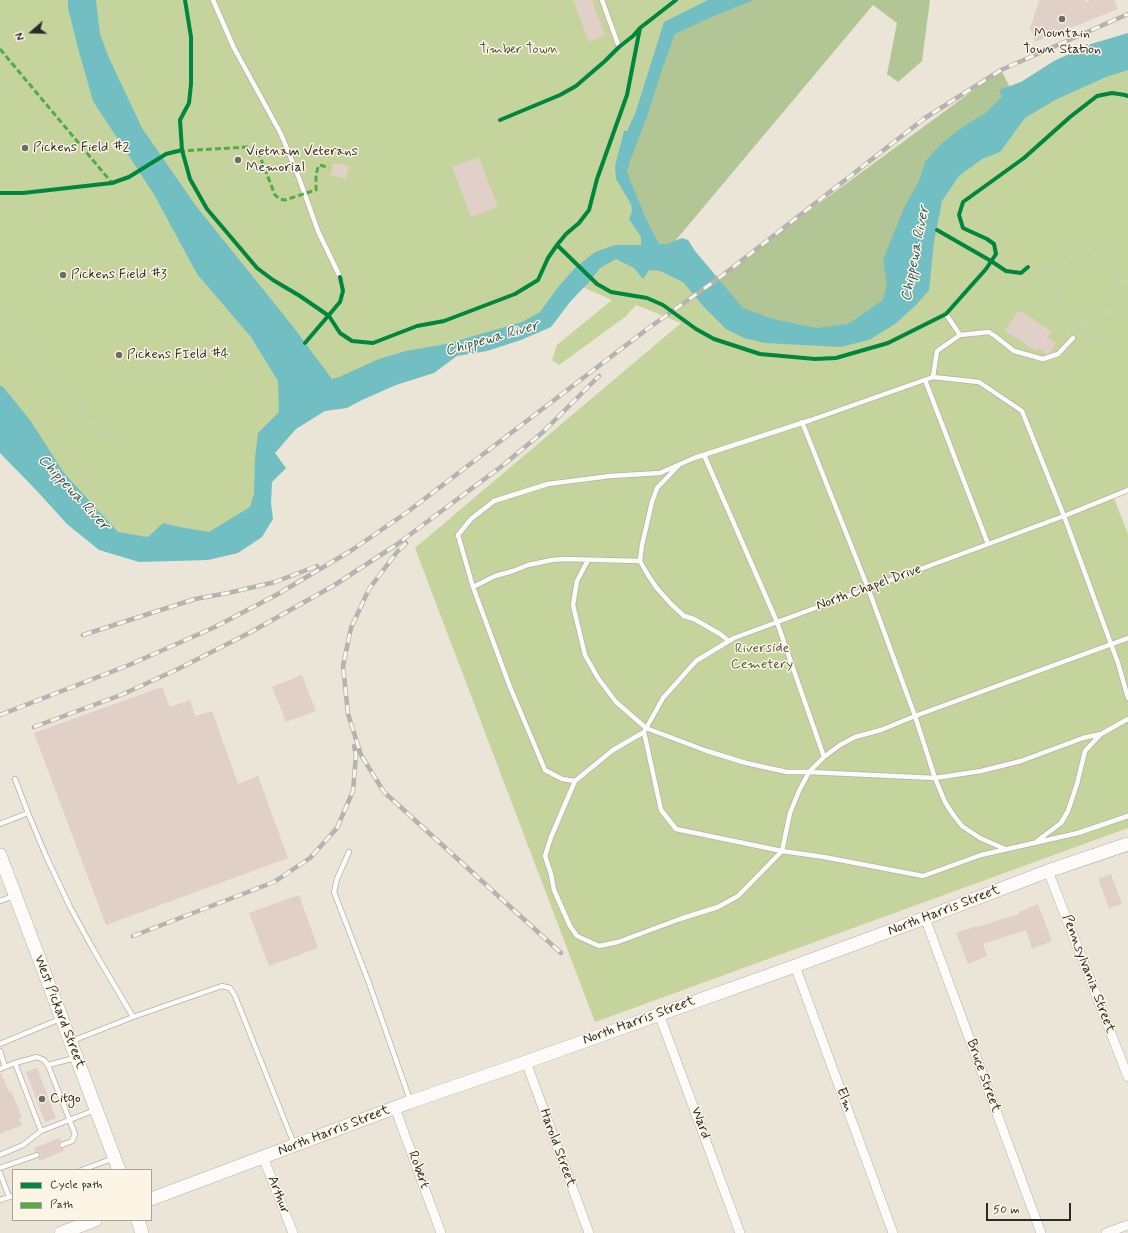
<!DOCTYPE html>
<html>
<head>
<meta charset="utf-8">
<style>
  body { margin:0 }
  #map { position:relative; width:1128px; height:1233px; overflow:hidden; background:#eae5d6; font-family:Mynerve,sans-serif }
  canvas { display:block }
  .legend { position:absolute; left:12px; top:1169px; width:140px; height:52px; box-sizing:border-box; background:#fcf5e5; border:1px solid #a8a49b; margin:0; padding:5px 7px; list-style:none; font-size:12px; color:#2b2b2b }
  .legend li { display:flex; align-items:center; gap:8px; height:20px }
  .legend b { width:20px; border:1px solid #a8a49b }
  .north { position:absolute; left:12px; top:12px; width:40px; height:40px; -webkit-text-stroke:3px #fcf5e5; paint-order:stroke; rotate:250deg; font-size:11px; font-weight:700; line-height:16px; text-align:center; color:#2b2b2b }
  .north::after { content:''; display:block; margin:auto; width:14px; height:18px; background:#2b2b2b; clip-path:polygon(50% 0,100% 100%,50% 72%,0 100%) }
  .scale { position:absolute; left:986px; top:1203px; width:85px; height:18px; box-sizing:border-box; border:2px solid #2b2b2b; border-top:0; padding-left:5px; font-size:12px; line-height:14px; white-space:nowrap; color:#2b2b2b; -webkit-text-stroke:3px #fcf5e5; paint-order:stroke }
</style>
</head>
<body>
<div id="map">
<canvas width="1128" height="1233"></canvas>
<ul class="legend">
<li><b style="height:5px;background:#00873e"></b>Cycle path</li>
<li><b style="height:5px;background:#54ab44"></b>Path</li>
</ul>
<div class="north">N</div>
<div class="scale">50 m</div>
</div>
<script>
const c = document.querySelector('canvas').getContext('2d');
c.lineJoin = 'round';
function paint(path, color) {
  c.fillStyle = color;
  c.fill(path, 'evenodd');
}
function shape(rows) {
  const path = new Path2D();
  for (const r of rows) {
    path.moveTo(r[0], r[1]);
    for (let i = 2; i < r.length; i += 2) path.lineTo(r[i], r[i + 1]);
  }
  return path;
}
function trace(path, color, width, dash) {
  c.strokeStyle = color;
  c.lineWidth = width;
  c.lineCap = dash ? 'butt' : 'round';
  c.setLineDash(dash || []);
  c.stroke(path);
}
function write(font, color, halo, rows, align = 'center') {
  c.font = font + ' Mynerve,sans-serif';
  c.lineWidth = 3;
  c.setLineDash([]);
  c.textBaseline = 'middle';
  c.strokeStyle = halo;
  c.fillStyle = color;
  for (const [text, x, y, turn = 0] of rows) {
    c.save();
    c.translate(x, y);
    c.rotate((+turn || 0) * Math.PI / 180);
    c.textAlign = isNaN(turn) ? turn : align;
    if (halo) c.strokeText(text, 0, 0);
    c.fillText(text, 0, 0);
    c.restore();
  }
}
paint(shape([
  [0,0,725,0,622,172,715,297,928,187,1008,105,1128,59,1128,491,1113,496,1128,534,1128,828,595,1022,415,548,681,323,636,305,625,317,559,365,552,360,557,345,612,300,578,285,543,327,384,369,267,438,261,521,233,545,113,535,0,414]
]), '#c5d39c');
paint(shape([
  [723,0,930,0,922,61,898,82,887,74,897,23,873,5,665,253,655,247,622,172,669,27],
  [1001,70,1017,101,928,187,905,310,846,335,795,335,704,288]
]), '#b2c595');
paint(shape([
  [68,0,96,0,100,34,109,58,142,128,196,206,291,324,332,379,339,377,379,359,406,351,446,344,522,322,540,312,559,286,575,268,595,252,615,245,641,245,641,237,629,219,632,211,631,204,616,179,615,166,624,131,627,131,635,114,664,22,708,0,754,0,709,18,675,34,661,72,648,114,630,161,627,172,646,219,659,244,667,244,682,238,688,240,695,251,743,308,773,319,817,328,848,324,883,300,887,284,883,260,904,208,919,181,925,162,940,145,964,126,986,113,1002,97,999,90,1021,82,1054,61,1091,44,1128,33,1128,70,1106,77,1055,100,1025,118,1000,152,982,159,959,176,942,201,934,242,929,290,917,304,895,324,869,340,840,347,765,343,744,338,726,329,704,307,683,282,660,271,649,270,643,279,634,268,616,259,600,268,589,282,570,302,551,327,521,340,487,351,457,356,434,373,396,385,362,400,347,408,325,411,296,429,275,453,286,468,272,482,271,503,273,519,262,537,238,553,208,560,139,562,99,550,67,524,37,491,0,453,0,385,4,388,30,420,64,473,118,532,148,537,163,523,179,527,209,532,250,507,254,494,255,458,258,433,279,412,278,381,251,337,197,274,155,196,93,101,79,52,68,8]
]), '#72bfc3');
paint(shape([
  [573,0,592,0,605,35,589,42],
  [1041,0,1084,0,1086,2,1090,0,1114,0,1118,9,1035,42,1030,28,1039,1],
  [479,157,498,207,471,217,452,167],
  [333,163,349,166,346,179,331,176],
  [1019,310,1052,332,1047,338,1056,343,1050,353,1047,354,1038,348,1036,351,1005,331],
  [302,675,316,711,286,722,272,687],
  [162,687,170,707,190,700,195,716,212,711,238,784,258,776,288,858,106,925,34,733],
  [1111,874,1122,904,1109,908,1098,879],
  [299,895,318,948,269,966,249,913],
  [1038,904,1052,941,1032,949,1026,930,983,944,987,956,968,964,956,933,976,926,977,927,1019,914,1019,912],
  [37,1068,56,1118,45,1122,26,1072],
  [1,1073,9,1092,11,1091,22,1117,19,1118,22,1125,0,1134,0,1073],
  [60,1138,61,1141,59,1143,58,1146,60,1148,63,1148,64,1151,39,1161,38,1159,41,1156,40,1153,38,1151,35,1152,34,1148]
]), '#e0d0c8');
const lane = shape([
  [213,0,234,48,281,134,299,178,318,231,340,277],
  [602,0,619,47],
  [946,314,960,335],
  [933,377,937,351,960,335,989,332,995,336,1014,351,1043,359,1058,354,1073,338],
  [925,380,988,544],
  [802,422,868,588,915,716,1128,638],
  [704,455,777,622,824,757],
  [678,466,657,488,652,502,642,545,640,561,648,575,656,587,671,604,684,616,694,619,720,634,729,641],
  [1128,490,1064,516,734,638,696,661,663,698,644,732,613,750,575,781,562,779,545,770,510,687,473,587,458,535,471,519,494,501,548,484,610,476,660,473,694,458,811,420,933,377,979,382,1022,411,1064,516,1118,663,1128,698],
  [473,587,495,576,513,571,528,565,552,560,563,559,640,561],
  [644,732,661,810,676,829,782,851,824,857,923,876,981,855,1078,833,1128,816],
  [15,779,28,813,46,856,70,907,93,949,133,1017,222,986,230,988,235,996,294,1144],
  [575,781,551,837,545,856,551,874,554,890,570,926,577,936,599,946,618,942,680,919,718,907,738,896,782,851,790,813,799,791,809,772,935,778,915,716,881,730,855,737,840,745,824,757,809,772,787,772,746,763,707,751,646,728,616,702,598,678,585,655,573,605,577,581,588,560],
  [0,824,28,813],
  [1037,841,1061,823,1068,811,1077,784,1085,751,1101,734,1128,719],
  [1005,849,980,838,962,826,952,813,945,802,935,778,981,771,1021,761,1083,738,1101,734],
  [349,852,337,879,334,892,369,983,410,1100],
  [0,901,14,896],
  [72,1041,133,1017],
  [0,1044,60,1019],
  [0,1051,5,1067],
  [75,1058,48,1065,44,1060,37,1057,15,1063,41,1131,95,1110],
  [48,1065,75,1134,72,1141,62,1145],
  [0,1069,15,1063],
  [0,1155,23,1145,41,1131],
  [0,1168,37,1155],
  [82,1170,114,1158],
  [0,1173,9,1197,13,1196],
  [0,1200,9,1197]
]);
const street = shape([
  [1048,871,1128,1077],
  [925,918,1041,1233],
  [795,966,893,1233],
  [659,1014,740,1233],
  [526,1062,589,1233],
  [395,1108,441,1233],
  [263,1157,293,1233],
  [1106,1233,1128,1225]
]);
const secondary = shape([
  [0,855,119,1170],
  [151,1199,410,1102,526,1062,795,966,925,918,1048,871,1128,844],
  [138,1220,142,1233],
  [61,1233,95,1220]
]);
trace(lane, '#b4b1a8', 6);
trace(street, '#b4b1a8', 10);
trace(secondary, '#b4b1a8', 14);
trace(shape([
  [1028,267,1036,267,1042,273,1094,342],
  [1042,273,1095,245,1123,283,1128,281],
  [1123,283,1128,291],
  [0,317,105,439],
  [1072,330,1128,302]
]), '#d4d2ce', 2, [1, 3]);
trace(lane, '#fcfbf9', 4.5);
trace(street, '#fcfbf9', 9);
trace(secondary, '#fcfbf9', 13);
const rail = shape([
  [406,543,397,552,369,589,351,628,343,666,348,714,361,755,384,792,561,953],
  [83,635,195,599,228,593,275,582,317,566],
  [0,715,129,665,215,627,278,594,352,550,406,513,646,330,723,275,925,118,1001,70,1128,14],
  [34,727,121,695,176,670,251,632,333,586,396,545,502,466,543,432,599,376],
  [133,936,274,882,310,858,337,828,353,791,356,755,354,746]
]);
trace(rail, '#b4b3b1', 4.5);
trace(rail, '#fcf5e5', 3, [9]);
trace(shape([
  [0,49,112,183],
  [179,151,248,147,257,149,275,195,280,199,285,200,316,190,316,175,318,167,320,165,329,168]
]), '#54ab44', 3, [6, 3]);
trace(shape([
  [185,0,191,37,191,84,189,103,180,120,182,150,190,179,207,209,257,268,273,280,300,296,329,316,340,333,352,341,373,343,417,326,444,321,515,294,538,280,548,258,557,245,566,234,579,223,589,210,597,179,627,95,640,28],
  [500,120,560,95,576,86,605,61,619,47,633,36,640,28,676,0],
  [0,193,23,193,112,183,129,177,166,154,182,150],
  [937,230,991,261,1006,271,1021,273,1028,267],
  [557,245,597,284,611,292,647,298,663,305,696,329,714,339,760,354,815,359,836,358,888,343,946,314,986,269,996,254,994,244,987,239,963,228,959,215,963,202,1024,158,1070,117,1097,96,1112,93,1125,95,1128,96],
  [305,343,340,302,343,291,340,277]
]), '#00873e', 4);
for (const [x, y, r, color] of [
  [1062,19,4,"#6e6c67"],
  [25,148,4,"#6e6c67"],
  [238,160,4,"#6e6c67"],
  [63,275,4,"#6e6c67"],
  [119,355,4,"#6e6c67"],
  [42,1099,4,"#6e6c67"]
]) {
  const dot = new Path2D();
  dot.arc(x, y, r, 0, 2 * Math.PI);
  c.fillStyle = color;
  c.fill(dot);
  trace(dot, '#fcf5e5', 1.5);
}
write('14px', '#2b2b2b', '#fcf5e5', [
  ["Mountain",1062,34,"center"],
  ["Town Station",1062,50,"center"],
  ["Pickens Field #2",33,148],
  ["Vietnam Veterans",246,152],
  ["Memorial",246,168],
  ["Pickens Field #3",71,275],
  ["Pickens FIeld #4",127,355],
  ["Citgo",50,1099]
], 'left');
write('14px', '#50593f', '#fcf5e5', [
  ["Timber Town",519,50],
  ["Riverside",762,649],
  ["Cemetery",762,665]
]);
write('14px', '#2b2b2b', '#fcf5e5', [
  ["North Chapel Drive",869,588,-20],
  ["North Harris Street",944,911,-21],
  ["Pennsylvania Street",1088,974,69],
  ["West Pickard Street",59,1012,69],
  ["North Harris Street",639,1021,-20],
  ["Bruce Street",983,1076,70],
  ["Elm",844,1100,70],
  ["Ward",700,1123,70],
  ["North Harris Street",334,1131,-21],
  ["Harold Street",557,1148,70],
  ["Robert",418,1170,70],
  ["Arthur",278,1195,69]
]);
write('italic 15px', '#32595d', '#fcf5e5', [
  ["Chippewa River",916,254,-79],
  ["Chippewa River",492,339,-16],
  ["Chippewa River",73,493,47]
]);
</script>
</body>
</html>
